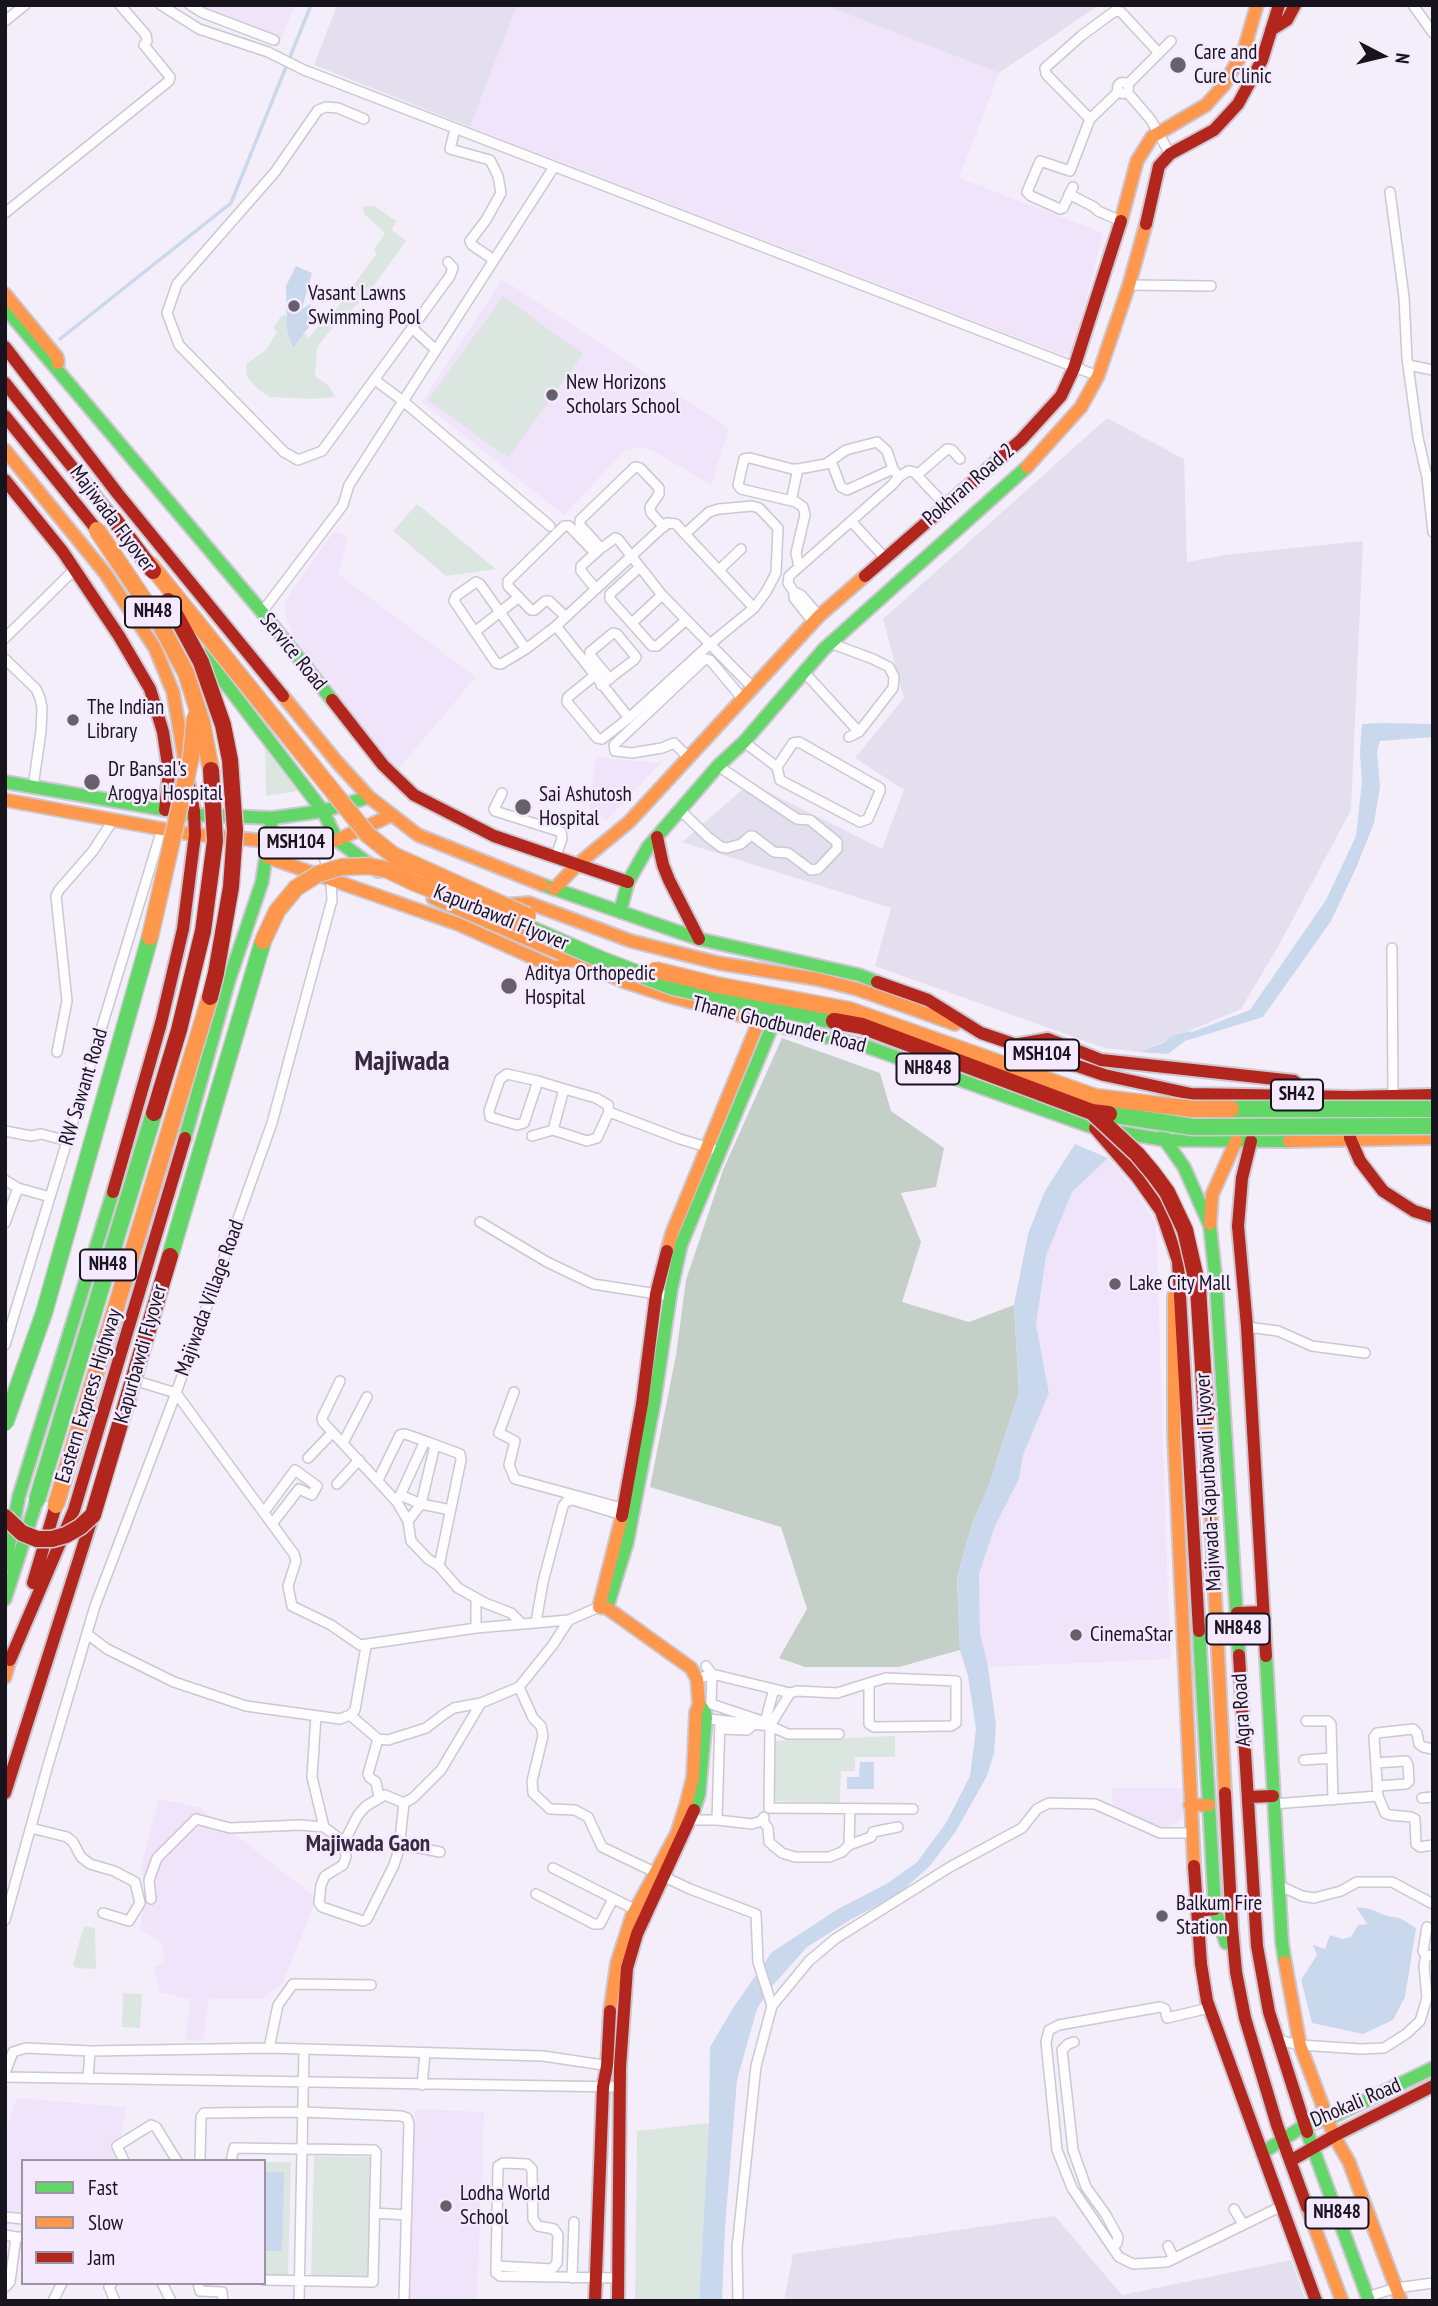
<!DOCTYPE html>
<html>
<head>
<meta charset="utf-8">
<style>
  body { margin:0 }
  #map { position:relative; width:1438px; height:2306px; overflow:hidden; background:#f4eefa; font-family:"PT Sans Narrow",sans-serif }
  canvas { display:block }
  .frame { position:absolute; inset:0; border:7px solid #18141d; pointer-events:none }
  .legend { position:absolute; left:21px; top:2159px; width:245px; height:126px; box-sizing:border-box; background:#f4e9ff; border:2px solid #9c94a5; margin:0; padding:9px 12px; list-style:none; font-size:21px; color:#18141d }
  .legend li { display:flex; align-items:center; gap:14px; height:35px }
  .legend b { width:35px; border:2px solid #9c94a5 }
  .north { position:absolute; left:1347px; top:21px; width:70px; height:70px; -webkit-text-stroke:5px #f4e9ff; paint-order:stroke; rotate:97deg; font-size:19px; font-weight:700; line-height:28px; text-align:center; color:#18141d }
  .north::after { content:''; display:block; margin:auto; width:24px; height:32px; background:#18141d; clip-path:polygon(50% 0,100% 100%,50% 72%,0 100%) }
</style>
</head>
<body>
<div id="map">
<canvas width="1438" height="2306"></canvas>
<div class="frame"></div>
<ul class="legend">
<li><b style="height:9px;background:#63d668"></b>Fast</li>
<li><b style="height:9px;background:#ff974d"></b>Slow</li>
<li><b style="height:9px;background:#b3261e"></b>Jam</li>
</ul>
<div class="north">N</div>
</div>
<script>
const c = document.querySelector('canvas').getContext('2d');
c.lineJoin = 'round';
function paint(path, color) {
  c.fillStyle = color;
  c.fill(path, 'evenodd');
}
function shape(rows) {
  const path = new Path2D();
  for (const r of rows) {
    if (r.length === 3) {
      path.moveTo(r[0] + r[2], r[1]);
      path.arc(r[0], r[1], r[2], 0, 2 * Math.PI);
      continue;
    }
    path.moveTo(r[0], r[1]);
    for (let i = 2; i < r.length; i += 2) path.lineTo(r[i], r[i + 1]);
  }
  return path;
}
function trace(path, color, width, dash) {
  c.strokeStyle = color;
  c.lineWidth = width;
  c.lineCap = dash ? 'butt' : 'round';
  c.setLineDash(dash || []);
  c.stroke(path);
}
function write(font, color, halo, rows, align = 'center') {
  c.font = font + ' "PT Sans Narrow",sans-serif';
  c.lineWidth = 5;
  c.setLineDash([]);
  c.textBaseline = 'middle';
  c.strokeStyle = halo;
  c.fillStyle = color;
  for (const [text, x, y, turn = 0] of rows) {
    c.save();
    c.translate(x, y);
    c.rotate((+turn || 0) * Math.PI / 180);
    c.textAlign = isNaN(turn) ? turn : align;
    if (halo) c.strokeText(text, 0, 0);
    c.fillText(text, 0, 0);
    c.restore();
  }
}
paint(shape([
  [181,5,295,5,279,45,202,19],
  [517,5,824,5,999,73,959,178,1103,233,1074,349,1068,355,1058,353,470,127],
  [502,279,729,428,711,485,652,450,638,447,624,451,564,515,422,402],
  [334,531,348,537,338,574,476,677,396,772,300,651,285,616,285,601],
  [596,757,655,763,664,760,606,821,589,808],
  [1108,1158,1133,1187,1156,1224,1170,1659,988,1667,980,1632,979,1574,995,1526,1019,1479,1023,1455,1049,1393,1036,1325,1046,1256,1072,1192],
  [1111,1788,1186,1788,1187,1808,1182,1817,1175,1824,1166,1827,1156,1827,1113,1807],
  [159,1799,199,1807,317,1898,282,1984,262,1999,209,1998,203,2041,185,2040,191,1999,161,1993,153,1968,165,1961,161,1942,140,1929,146,1889,141,1867],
  [20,2098,126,2107,118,2161,23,2161,23,2226,5,2223,5,2134,15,2101],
  [415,2109,484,2112,477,2301,407,2301]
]), '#f0e4fb');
paint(shape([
  [337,5,517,5,470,127,314,65],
  [824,5,1099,5,999,73],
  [1107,418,1184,459,1187,562,1225,555,1363,541,1351,810,1279,945,1241,1009,1139,1052,1105,1048,875,966,891,908,682,842,750,783,882,849,904,790,855,758,904,698,883,619],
  [1055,2216,1122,2295,1291,2260,1306,2301,784,2301,793,2254]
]), '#e4dfef');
paint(shape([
  [363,206,374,206,396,221,392,230,406,241,367,295,335,325,317,347,315,376,329,386,335,397,313,399,270,397,259,390,247,377,246,364,266,350,277,332,273,328,281,316,286,315,293,347,304,333,309,338,318,326,323,327,377,253,374,250,385,233,364,214],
  [503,296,583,354,508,458,428,400],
  [417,504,496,569,446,576,393,531],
  [265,749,298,791,266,796],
  [895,1736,895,1757,855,1757,855,1771,841,1771,840,1803,774,1801,774,1741],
  [84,1926,95,1928,96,1969,76,1968,73,1964],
  [123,1993,142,1994,140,2028,122,2027],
  [709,2123,699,2301,635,2301,637,2131],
  [314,2156,373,2157,371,2280,311,2279],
  [264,2162,291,2162,288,2276,264,2275]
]), '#dce6e0');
paint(shape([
  [782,1038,880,1073,891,1111,944,1148,936,1187,901,1193,921,1242,902,1302,969,1322,1014,1305,1019,1393,988,1488,972,1524,957,1578,960,1650,899,1667,805,1667,779,1658,807,1609,781,1527,650,1487,676,1355,686,1280,723,1170]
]), '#c4cfc7');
paint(shape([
  [296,266,312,273,302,309,310,304,314,320,293,348,287,329,286,286],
  [1381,723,1433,724,1433,737,1380,741,1377,752,1380,787,1374,823,1356,868,1331,921,1263,1017,1185,1041,1168,1054,1139,1052,1250,1010,1326,900,1356,836,1362,782,1360,753,1362,724],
  [1075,1144,1108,1158,1072,1192,1046,1256,1036,1325,1049,1393,1023,1455,1019,1479,995,1526,979,1574,980,1632,988,1667,996,1725,994,1753,987,1776,956,1831,930,1866,897,1895,850,1920,807,1947,768,1991,757,2009,737,2080,725,2228,722,2301,699,2301,709,2123,710,2047,733,2008,772,1952,838,1909,888,1883,917,1862,946,1823,970,1776,976,1729,968,1676,960,1650,957,1578,972,1524,988,1488,1019,1393,1014,1305,1028,1234,1045,1191],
  [860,1762,874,1762,874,1789,847,1789,847,1777,859,1777],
  [1356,1907,1370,1909,1387,1916,1400,1918,1416,1928,1405,1997,1393,2020,1363,2034,1312,2023,1301,1980,1317,1955,1313,1945,1325,1949,1330,1935,1342,1939,1351,1937,1358,1925,1367,1924],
  [264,2172,284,2172,282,2251,264,2251]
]), '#cad8ed');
trace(shape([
  [60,339,231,203,311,5],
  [1165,1044,1172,1038,1190,1033]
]), '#cad8ed', 3.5);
const street = shape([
  [161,5,199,29,268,52,304,70,1098,376],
  [190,5,203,13,274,40],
  [1413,5,1433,33],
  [5,21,25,5],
  [1123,88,5.5],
  [1128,84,1171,41],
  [1127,92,1151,120,1170,154],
  [364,119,338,108,326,107,318,110,275,172,177,284,167,313,179,345,284,452,298,460,322,451,450,276,453,268,448,262],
  [1090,119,1046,74,1045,68,1081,36,1115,11,1121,12,1158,52],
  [455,129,450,149,490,160,498,176,501,193,486,220,470,241,472,245,494,260],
  [1073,187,1063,208,1060,209,1031,196,1027,192,1040,161,1070,171,1090,119,1119,91],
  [1390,192,1404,297,1407,358,1418,438,1427,477,1433,532],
  [1069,194,1094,207,1098,211,1121,221],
  [5,213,169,81,170,77,144,45,147,41,146,35,120,5],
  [1129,285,1211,286],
  [412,328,436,350],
  [1408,365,1433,370],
  [375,380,403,401,550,526],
  [831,461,841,487,847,490,893,469],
  [917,475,947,449,952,450,960,459],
  [791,501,798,469],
  [851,521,885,558],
  [664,527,651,513,650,507,659,494,659,488,640,468,635,467,580,520,580,525,599,546,603,547,615,538,618,539,662,595,753,688],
  [685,534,709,512,719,509,752,506,759,508,778,528,776,573,766,592,754,608,710,644,629,718,556,626,667,523,676,524,685,534,754,608],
  [640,567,610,594,610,599,652,646,657,646,686,620],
  [799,567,796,553,805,515,803,507,796,502,741,489,738,485,744,459,750,458,792,469,798,469,826,464,846,450,877,442,887,451,893,469,899,477],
  [719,570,741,549],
  [596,589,581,571,581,566,599,550],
  [794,592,801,595,819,616],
  [262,612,343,505,349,485,554,167],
  [565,616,549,601,545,601,535,610,531,610,508,586,508,581,564,526,569,526,595,553],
  [813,622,794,598,794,592,788,583,789,576,892,485,899,477,908,471,914,472,945,505],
  [632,623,662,595],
  [476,631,519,597],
  [5,638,75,569],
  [830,643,873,659,889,667,894,677,893,688,859,732,849,737],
  [526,649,480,584,476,582,456,596,454,601,496,663,501,664,526,649,556,626],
  [5,659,36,689,40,698,42,708,41,731,33,787],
  [804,672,859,732],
  [594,676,568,697,567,702,597,738,602,739,629,718],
  [601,685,634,660,636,657,617,634,613,633,590,652,590,655,610,679],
  [744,742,777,767,793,743,799,742,880,788,880,791,868,819,860,822,780,780,777,767],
  [688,757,674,743,662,748,632,753,615,751,614,745,705,659,710,660,742,698],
  [502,793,494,809,495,811,561,832,562,839,555,858],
  [680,810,708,837,721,847,727,848,741,844,750,836,753,836,774,852,788,853,811,870,818,869,837,849,837,842,810,820,797,819,718,766],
  [1392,948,1393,1095],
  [57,1052,67,1001,56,896,59,890,93,851,113,820],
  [538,1081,524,1123,517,1125,490,1117,489,1111,500,1079,507,1074,538,1081,564,1089],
  [609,1112,597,1138,587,1141,553,1130,564,1089,596,1098,608,1105,609,1112,680,1139,720,1151],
  [5,1131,31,1136,41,1134,68,1141],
  [532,1136,553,1130],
  [5,1180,18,1188,50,1197],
  [480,1222,547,1262,593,1284,670,1296],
  [5,1223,18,1188],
  [1247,1327,1278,1331,1312,1346,1365,1353],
  [5,1345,162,829],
  [130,1379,176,1393],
  [340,1381,322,1418,323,1422,397,1502,408,1521,411,1541,428,1559,439,1566,458,1588,485,1603,511,1613,521,1623],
  [514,1392,499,1433,515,1441,509,1465,515,1479,629,1510],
  [176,1393,294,1554,296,1561,288,1586,292,1606,331,1625,360,1645,476,1628,569,1620,599,1607],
  [425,1441,460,1454,461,1460,439,1566],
  [343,1443,367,1397],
  [308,1458,332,1433],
  [378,1480,400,1435,405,1434,425,1441,397,1502],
  [337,1484,359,1460],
  [400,1495,421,1504,446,1509],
  [264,1512,295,1470,317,1486,312,1495,299,1489,272,1524],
  [408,1521,421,1504,435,1445],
  [569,1620,552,1646,519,1687,533,1718,541,1726,543,1736,532,1781,533,1793,550,1809,575,1810,588,1817,602,1847,690,1889,756,1914,758,1962,772,2006],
  [536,1622,543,1582,563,1506,567,1501,573,1500,622,1515],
  [476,1628,476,1598],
  [87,1634,107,1649,174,1682,246,1706,340,1719,350,1715,355,1710,366,1646],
  [706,1666,712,1674,711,1704,765,1722,774,1689],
  [697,1679,712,1674,790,1693],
  [350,1715,378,1739,388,1740,426,1728,443,1715,454,1708,481,1703],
  [316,1716,312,1777,324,1827,344,1842],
  [701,1718,770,1726,790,1693,797,1691,837,1693,869,1683,886,1678,956,1681,956,1723,951,1726,874,1727,869,1724,869,1683],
  [1306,1721,1328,1721,1331,1724,1333,1800],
  [720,1729,747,1730,754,1724],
  [839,1734,788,1734,770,1726,769,1808,913,1809],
  [378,1739,368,1774,370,1778,376,1782,379,1797],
  [1433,1749,1423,1747,1419,1744,1417,1733,1413,1729,1377,1733,1374,1737,1378,1796,1385,1813,1390,1815,1411,1817,1415,1819,1416,1844,1420,1847,1433,1845],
  [1304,1760,1332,1758],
  [1376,1763,1406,1761,1408,1765,1409,1781,1406,1784,1377,1786],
  [385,1795,404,1803,399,1849,394,1865,367,1919,363,1921,322,1907,319,1903,321,1885,325,1876,343,1865,346,1857,344,1842,358,1815,366,1806,385,1795],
  [1422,1798,1433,1797],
  [404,1803,413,1798,441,1770,481,1703,519,1687],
  [1273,1804,1378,1796],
  [687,1820,717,1820,752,1824,761,1821,764,1817],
  [717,1820,720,1720],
  [762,1820,768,1828,769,1842,782,1853,795,1857,829,1857,842,1852,849,1845,850,1809],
  [31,1828,67,1837,73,1842,81,1857,90,1864,114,1871,135,1882,140,1903,129,1921,103,1913],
  [399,1844,440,1852],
  [849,1845,871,1837,873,1832,898,1827],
  [553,1868,638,1911],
  [1278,1885,1302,1896,1314,1898,1341,1891,1357,1882,1392,1882,1433,1904],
  [536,1894,594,1924,600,1924,613,1899],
  [151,1899,149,1880,157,1858,196,1819,230,1828,300,1825,324,1827],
  [5,1920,48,1765,95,1606,176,1393,272,1123,332,900,331,884,320,841],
  [1426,1956,1423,1951,1427,1927],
  [1209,2008,1167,2018,1165,2009,1160,2007,1059,2025,1049,2030,1046,2042,1057,2150,1072,2188,1119,2257,1133,2264,1167,2262,1282,2206],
  [1278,2040,1300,2045,1361,2049,1384,2048,1406,2034,1420,2021,1427,1998,1424,1965,1426,1956,1433,1955],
  [1074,2042,1068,2044,1062,2050,1073,2150,1086,2187,1106,2215,1118,2237,1117,2243,1113,2248],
  [269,2048,278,2005,293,1984,371,1985],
  [5,2073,13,2052,26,2048,90,2051,269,2048,543,2056,610,2066],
  [5,2077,620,2087],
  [88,2078,90,2051],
  [422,2085,425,2053],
  [124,2161,117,2146,151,2125,156,2127,177,2161],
  [200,2161,201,2117,204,2113,302,2112,401,2116,407,2118,409,2124,404,2301],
  [231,2161,234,2148,374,2150,376,2152,373,2282,264,2280],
  [1234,2209,1243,2224],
  [374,2213,407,2215],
  [5,2217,23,2219],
  [5,2235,16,2237],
  [1168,2246,1174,2259],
  [497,2266,552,2269,557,2263,558,2235,554,2229,538,2226,533,2219,532,2169,527,2164,503,2163,498,2166,496,2273,500,2276,619,2278],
  [572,2278,574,2222],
  [112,2283,109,2287,115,2301],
  [162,2283,171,2301],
  [198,2283,200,2291,222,2292,223,2301],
  [5,2287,10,2282,16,2237,23,2237],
  [1367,2297,1396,2288,1433,2283],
  [53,2301,62,2283],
  [299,2301,304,2049],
  [738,2301,737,2248,756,2066,772,2006,809,1961,835,1939,950,1867,1022,1828,1037,1809,1049,1803,1095,1804,1160,1833,1192,1833]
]);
const fast = shape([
  [5,308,262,612,332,700],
  [203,654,323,811,337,840,378,871],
  [5,782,190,814],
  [202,815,272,818,323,811,369,797],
  [543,885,699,939,859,975,877,982],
  [620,912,628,882,648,847,718,766,744,742,824,649,1027,467],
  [788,1028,865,1046,1095,1128,1165,1140,1289,1141],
  [1161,1115,1340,1119],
  [1164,1133,1165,1140,1184,1167,1210,1226,1216,1283,1239,1655],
  [185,1138,229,980,262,882,272,818],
  [5,1565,19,1496,113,1192],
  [5,1599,37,1500],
  [607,1608,627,1543,654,1403,671,1290,681,1245,773,1024],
  [1199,1631,1215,1909,1226,1943],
  [1266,1656,1282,1943,1285,1962],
  [694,1810,699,1794,706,1718,705,1712,699,1704],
  [1307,2132,1369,2301],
  [1262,2153,1305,2125,1328,2119,1433,2068]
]);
const slow = shape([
  [1121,221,1137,161,1152,137,1206,105,1224,85,1244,50,1257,5],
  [5,294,57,357,58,363],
  [5,450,105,573,155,648,173,692,188,780],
  [1027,467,1081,407,1098,376,1129,285,1146,224],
  [283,696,337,762,369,797,418,835,543,885],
  [5,800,195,835],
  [201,835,300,844,337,840,392,815],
  [267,857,458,924,554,967,559,967,572,959],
  [554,889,577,865,629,822,819,616,865,576],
  [433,898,625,982,665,995,788,1028],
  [503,905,529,903,631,941,718,963,817,979,857,989,955,1024],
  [1289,1141,1433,1138],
  [1210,1224,1212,1195,1236,1141],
  [667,1251,672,1233,759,1021],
  [1174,1296,1174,1434,1194,1866],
  [1206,1416,1225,1793],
  [5,1677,12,1652],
  [1190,1805,1209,1805],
  [1285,1962,1300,2045,1334,2136,1349,2162,1401,2301],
  [610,2011,617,1963,632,1916,677,1833,686,1805,693,1777,696,1712,699,1704,697,1679,691,1668,607,1608,599,1607,622,1516],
  [1307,2207,1342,2301]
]);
const jam = shape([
  [1271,30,1287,20,1295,5],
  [1146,224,1159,166,1170,154,1214,130,1238,104,1262,60,1279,5],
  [5,347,118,494,283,696],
  [5,383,113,518],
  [5,416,97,530],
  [5,480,63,552,119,636,150,689,163,732,169,772,165,810],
  [865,576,1021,440,1061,396,1074,368,1121,221],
  [332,700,383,765,414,795,494,836,628,882],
  [657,837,663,865,669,880,699,939],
  [877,982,928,1000,981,1033,1104,1075,1191,1094,1352,1097,1433,1095],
  [1014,1045,1048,1039,1101,1060,1294,1081,1310,1095],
  [1095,1128,1137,1177,1161,1211,1178,1261,1199,1631],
  [1350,1132,1350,1138,1360,1161,1383,1191,1414,1211,1433,1217],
  [1251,1141,1242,1178,1238,1226,1247,1327,1266,1656],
  [113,1192,161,1023,183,929,195,835,194,811,188,780],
  [622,1516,642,1404,656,1294,667,1251],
  [33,1583,56,1505],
  [1237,1613,1262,1612],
  [1239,1655,1257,1946,1269,2012,1307,2132],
  [10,1660,74,1510,185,1138],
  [5,1793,93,1515],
  [1225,1793,1232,1928,1236,1972,1245,2018,1277,2125,1307,2207],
  [1248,1797,1273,1796],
  [1194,1866,1201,1964,1207,2001,1316,2301],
  [1197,1911,1215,1909],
  [1290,2161,1334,2136,1433,2086],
  [595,2301,603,2087,607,2066,610,2011],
  [618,2301,620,2067,627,1968,637,1934,694,1810]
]);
trace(street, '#ccc7d1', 12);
trace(fast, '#ccc7d1', 16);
trace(slow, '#ccc7d1', 16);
trace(jam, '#ccc7d1', 16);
trace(street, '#fdfcfe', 9);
trace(fast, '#63d668', 12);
trace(slow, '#ff974d', 12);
trace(jam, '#b3261e', 12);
const fastBridge = shape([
  [529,928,600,959,673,987,834,1021],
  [1231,1109,1433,1109],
  [1109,1114,1193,1127,1433,1126],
  [170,1256,263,941],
  [5,1423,44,1313,150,937],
  [37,1500,154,1113]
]);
const slowBridge = shape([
  [97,530,159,622,186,673,202,723,211,770],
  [149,563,368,835,393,855,528,916],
  [150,937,191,757,195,717],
  [263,941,277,911,296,888,318,874,342,867,369,866,388,870,415,883,529,928],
  [655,970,716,985,849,1010,1095,1097,1193,1109,1231,1109],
  [56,1505,210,997]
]);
const jamBridge = shape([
  [113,518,153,571],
  [168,601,201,662,223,725,230,760,235,831,231,887,216,973,210,997],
  [834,1021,862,1026,1092,1112,1109,1114],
  [1092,1112,1137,1154,1153,1173,1167,1192,1185,1230,1198,1287,1206,1416],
  [154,1113,179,1030,203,931,215,841,211,770],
  [5,1517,22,1533,37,1539,52,1539,66,1535,80,1527,93,1515,170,1256]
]);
trace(fastBridge, '#cdcad0', 19, []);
trace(slowBridge, '#cdcad0', 19, []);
trace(jamBridge, '#cdcad0', 19, []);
trace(fastBridge, '#63d668', 16);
trace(slowBridge, '#ff974d', 16);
trace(jamBridge, '#b3261e', 16);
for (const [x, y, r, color] of [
  [1178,65,9,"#65606a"],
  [294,306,7,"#65606a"],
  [552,395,7,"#65606a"],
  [73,720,7,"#65606a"],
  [92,782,9,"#65606a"],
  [523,807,9,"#65606a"],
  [509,986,9,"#65606a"],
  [1115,1284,7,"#65606a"],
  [1076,1635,7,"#65606a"],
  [1162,1916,7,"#65606a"],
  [446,2206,7,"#65606a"]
]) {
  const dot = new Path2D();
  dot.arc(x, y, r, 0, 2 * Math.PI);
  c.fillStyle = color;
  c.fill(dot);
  trace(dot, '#f4e9ff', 2.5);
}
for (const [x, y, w] of [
  [153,612,56],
  [296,843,74],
  [1042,1055,74],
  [928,1069,63],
  [1297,1095,52],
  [108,1265,56],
  [1238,1629,63],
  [1337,2213,63]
]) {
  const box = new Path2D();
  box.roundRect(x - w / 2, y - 15.5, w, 31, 5);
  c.fillStyle = '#f4e9ff';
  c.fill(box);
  trace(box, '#18141d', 2);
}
write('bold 19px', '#18141d', null, [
  ["NH48",153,612],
  ["MSH104",296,843],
  ["MSH104",1042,1055],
  ["NH848",928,1069],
  ["SH42",1297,1095],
  ["NH48",108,1265],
  ["NH848",1238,1629],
  ["NH848",1337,2213]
]);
write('21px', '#18141d', '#f4e9ff', [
  ["Care and",1194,53],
  ["Cure Clinic",1194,77],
  ["Vasant Lawns",308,294],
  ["Swimming Pool",308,318],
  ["New Horizons",566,383],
  ["Scholars School",566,407],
  ["The Indian",87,708],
  ["Library",87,732],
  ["Dr Bansal's",108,770],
  ["Arogya Hospital",108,794],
  ["Sai Ashutosh",539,795],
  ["Hospital",539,819],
  ["Aditya Orthopedic",525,974],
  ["Hospital",525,998],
  ["Lake City Mall",1129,1284],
  ["CinemaStar",1090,1635],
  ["Balkum Fire",1176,1904],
  ["Station",1176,1928],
  ["Lodha World",460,2194],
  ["School",460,2218]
], 'left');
write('21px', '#18141d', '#f4e9ff', [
  ["Pokhran Road 2",969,485,-41],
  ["Majiwada Flyover",112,519,53],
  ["Service Road",293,652,51],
  ["Kapurbawdi Flyover",501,918,22],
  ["Thane Ghodbunder Road",779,1025,14],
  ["RW Sawant Road",84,1087,-73],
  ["Majiwada Village Road",210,1298,-70],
  ["Kapurbawdi Flyover",141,1354,-74],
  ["Eastern Express Highway",89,1396,-73],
  ["Majiwada-Kapurbawdi Flyover",1209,1482,-93],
  ["Agra Road",1242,1710,-93],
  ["Dhokali Road",1356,2103,-23]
]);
write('bold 23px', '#34293d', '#f4e9ff', [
  ["Majiwada Gaon",368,1844]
]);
write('bold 28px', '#34293d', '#f4e9ff', [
  ["Majiwada",402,1062]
]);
</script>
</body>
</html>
